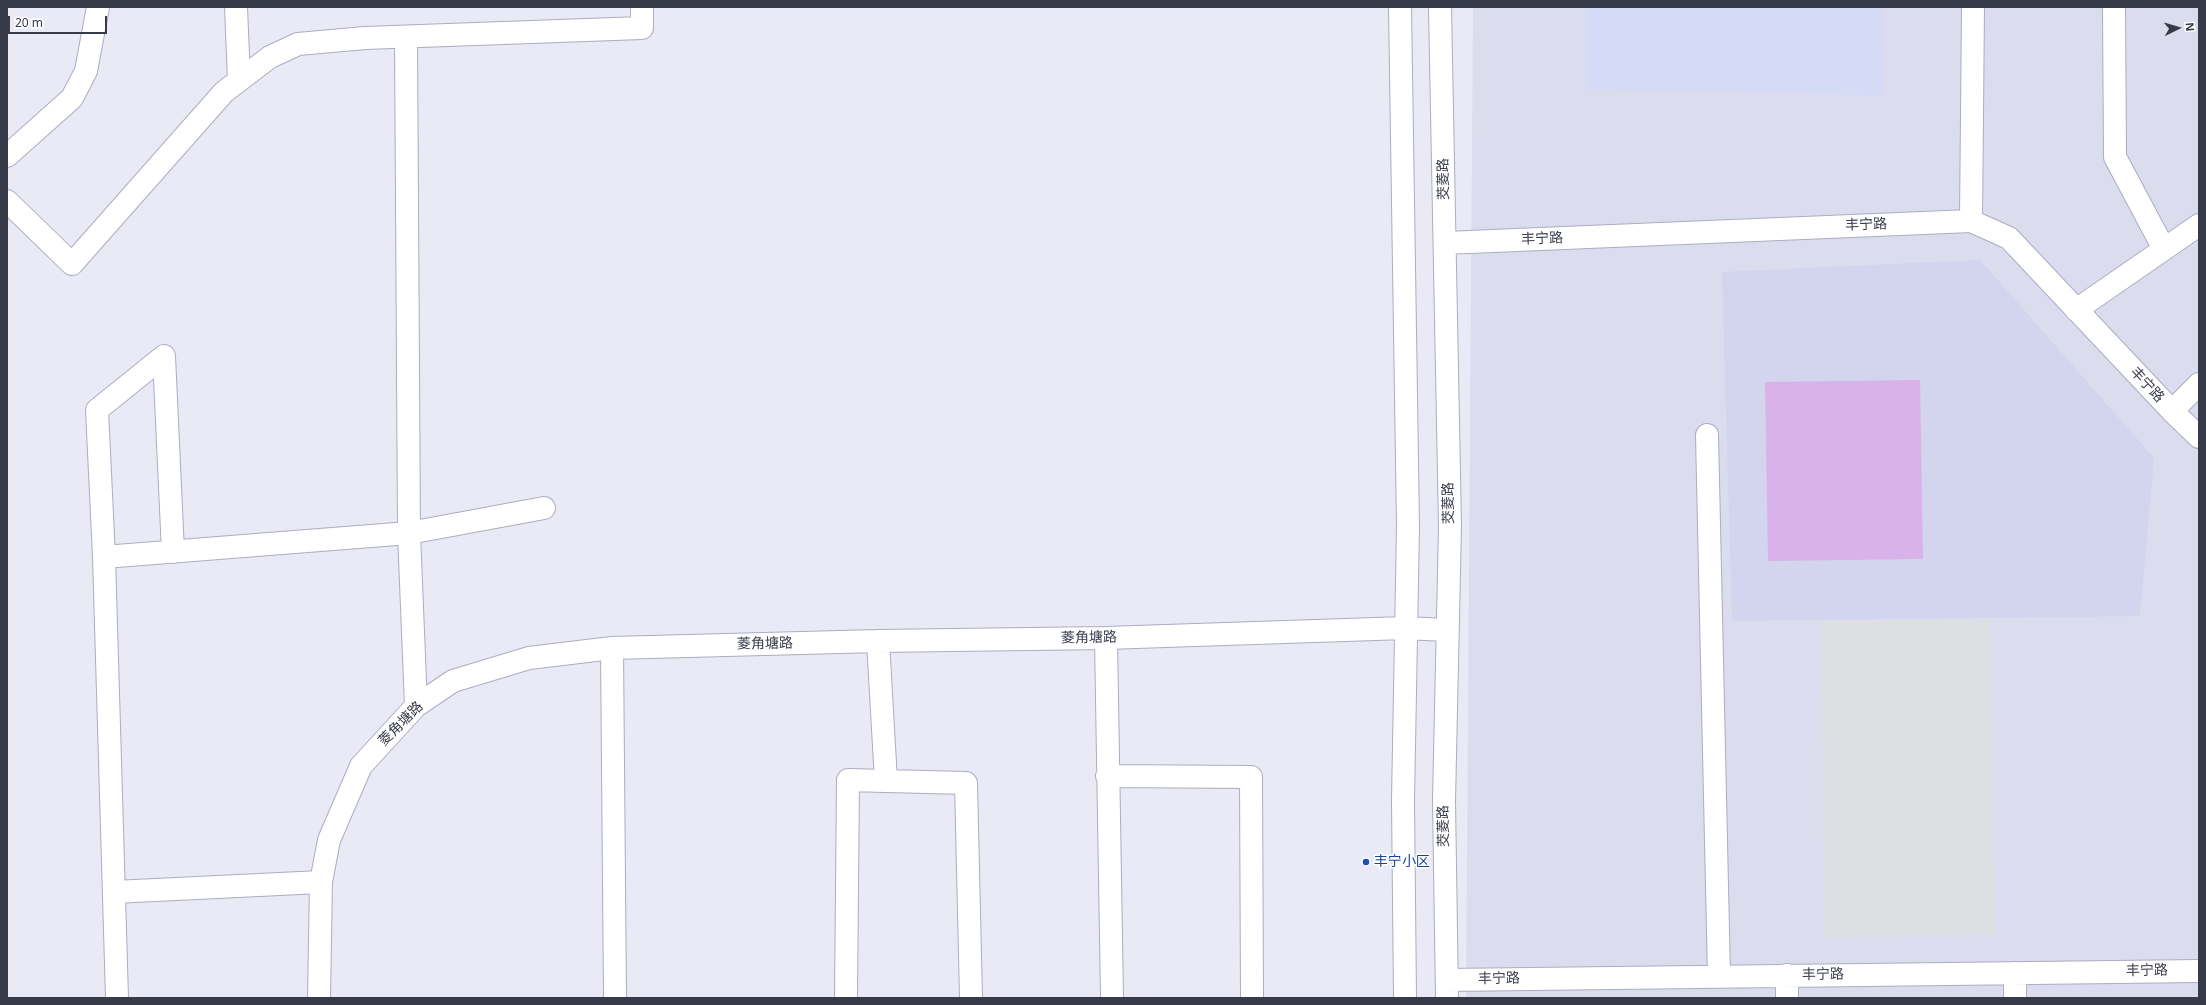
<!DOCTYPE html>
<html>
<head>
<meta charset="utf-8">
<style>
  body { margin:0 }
  #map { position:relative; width:2206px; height:1005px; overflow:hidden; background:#e9eaf5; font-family:"Noto Sans",sans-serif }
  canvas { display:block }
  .frame { position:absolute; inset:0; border:8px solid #373a49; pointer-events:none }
  .north { position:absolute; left:2158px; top:8px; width:40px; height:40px; -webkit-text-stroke:3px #fff; paint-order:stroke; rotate:85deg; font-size:11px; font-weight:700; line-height:16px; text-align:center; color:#373a49 }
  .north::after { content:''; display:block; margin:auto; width:14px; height:18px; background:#373a49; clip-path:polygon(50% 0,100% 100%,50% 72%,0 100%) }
  .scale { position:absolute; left:8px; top:16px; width:99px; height:18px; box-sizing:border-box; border:2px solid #373a49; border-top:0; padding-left:5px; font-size:12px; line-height:14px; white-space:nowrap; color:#373a49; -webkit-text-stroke:3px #fff; paint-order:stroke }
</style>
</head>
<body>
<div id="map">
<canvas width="2206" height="1005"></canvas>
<div class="frame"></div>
<div class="north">N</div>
<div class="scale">20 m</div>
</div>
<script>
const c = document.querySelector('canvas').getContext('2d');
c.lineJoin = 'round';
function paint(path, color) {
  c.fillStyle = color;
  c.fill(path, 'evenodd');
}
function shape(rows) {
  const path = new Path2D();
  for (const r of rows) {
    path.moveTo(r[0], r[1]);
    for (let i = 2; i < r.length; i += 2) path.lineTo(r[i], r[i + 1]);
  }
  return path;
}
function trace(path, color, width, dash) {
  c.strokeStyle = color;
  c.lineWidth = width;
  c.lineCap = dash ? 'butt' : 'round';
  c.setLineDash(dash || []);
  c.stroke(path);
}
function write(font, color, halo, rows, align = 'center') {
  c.font = font + ' "Noto Sans","Noto Sans SC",sans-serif';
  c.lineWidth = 3;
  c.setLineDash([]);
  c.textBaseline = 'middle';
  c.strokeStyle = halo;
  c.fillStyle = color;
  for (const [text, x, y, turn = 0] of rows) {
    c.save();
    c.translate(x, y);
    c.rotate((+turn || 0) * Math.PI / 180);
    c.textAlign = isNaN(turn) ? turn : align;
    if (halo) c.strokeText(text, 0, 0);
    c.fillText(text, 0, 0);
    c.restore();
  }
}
paint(shape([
  [1473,7,2199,7,2199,998,1466,998]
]), '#dbdced');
paint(shape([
  [1586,7,1882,7,1883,95,1586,89]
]), '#d5daf7');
paint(shape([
  [1980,260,2154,458,2140,616,1732,621,1722,272]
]), '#d3d4ee');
paint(shape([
  [1920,380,1923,559,1768,561,1765,382]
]), '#d9b2e9');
paint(shape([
  [1990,619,1995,935,1825,937,1821,621]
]), '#dedfe3');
const minor = shape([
  [236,7,239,80],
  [1400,7,1408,526,1403,801,1405,998],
  [1440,7,1450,526,1444,801,1447,998],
  [2114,7,2115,157,2164,249],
  [406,37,409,533,544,508],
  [7,156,72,98,86,71,98,7],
  [7,201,72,264,224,92,270,57,298,44,365,38,642,28,642,7],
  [1971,221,1973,7],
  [1445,243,1971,221,2009,238,2172,411,2199,437],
  [2076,310,2199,225],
  [2172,411,2199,384],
  [1707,435,1719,976],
  [104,557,97,410,164,356,173,552],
  [1106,638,1112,998],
  [612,648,615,998],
  [1107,776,1251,777,1252,998],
  [886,781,966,783,971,998],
  [114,892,321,882],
  [2015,973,2015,998],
  [1787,975,1787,998],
  [1447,980,2199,971],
  [117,998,104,557,409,533,416,706],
  [319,998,321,882,329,840,361,766,416,706,453,681,529,658,612,648,878,641,1106,638,1405,628,1446,630],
  [846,998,848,780,886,781,878,641]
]);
trace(minor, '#abadc1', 24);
trace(minor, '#fff', 22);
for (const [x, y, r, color] of [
  [1366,862,4,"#1a4fb4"]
]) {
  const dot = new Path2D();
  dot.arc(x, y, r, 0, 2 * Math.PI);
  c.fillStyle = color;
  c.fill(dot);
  trace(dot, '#fff', 1.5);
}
write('14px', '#373a49', '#fff', [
  ["茭菱路",1444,179,-91],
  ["丰宁路",1866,225,-2],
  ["丰宁路",1542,239,-2],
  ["丰宁路",2147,385,47],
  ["茭菱路",1449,503,-91],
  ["菱角塘路",1089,638,-1],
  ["菱角塘路",765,644,-1],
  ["菱角塘路",401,724,-45],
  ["茭菱路",1444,826,-91],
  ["丰宁路",2147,971,-1],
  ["丰宁路",1823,975,-1],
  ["丰宁路",1499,979,-1]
]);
write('14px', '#164399', '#fff', [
  ["丰宁小区",1374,862]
], 'left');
</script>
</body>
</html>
